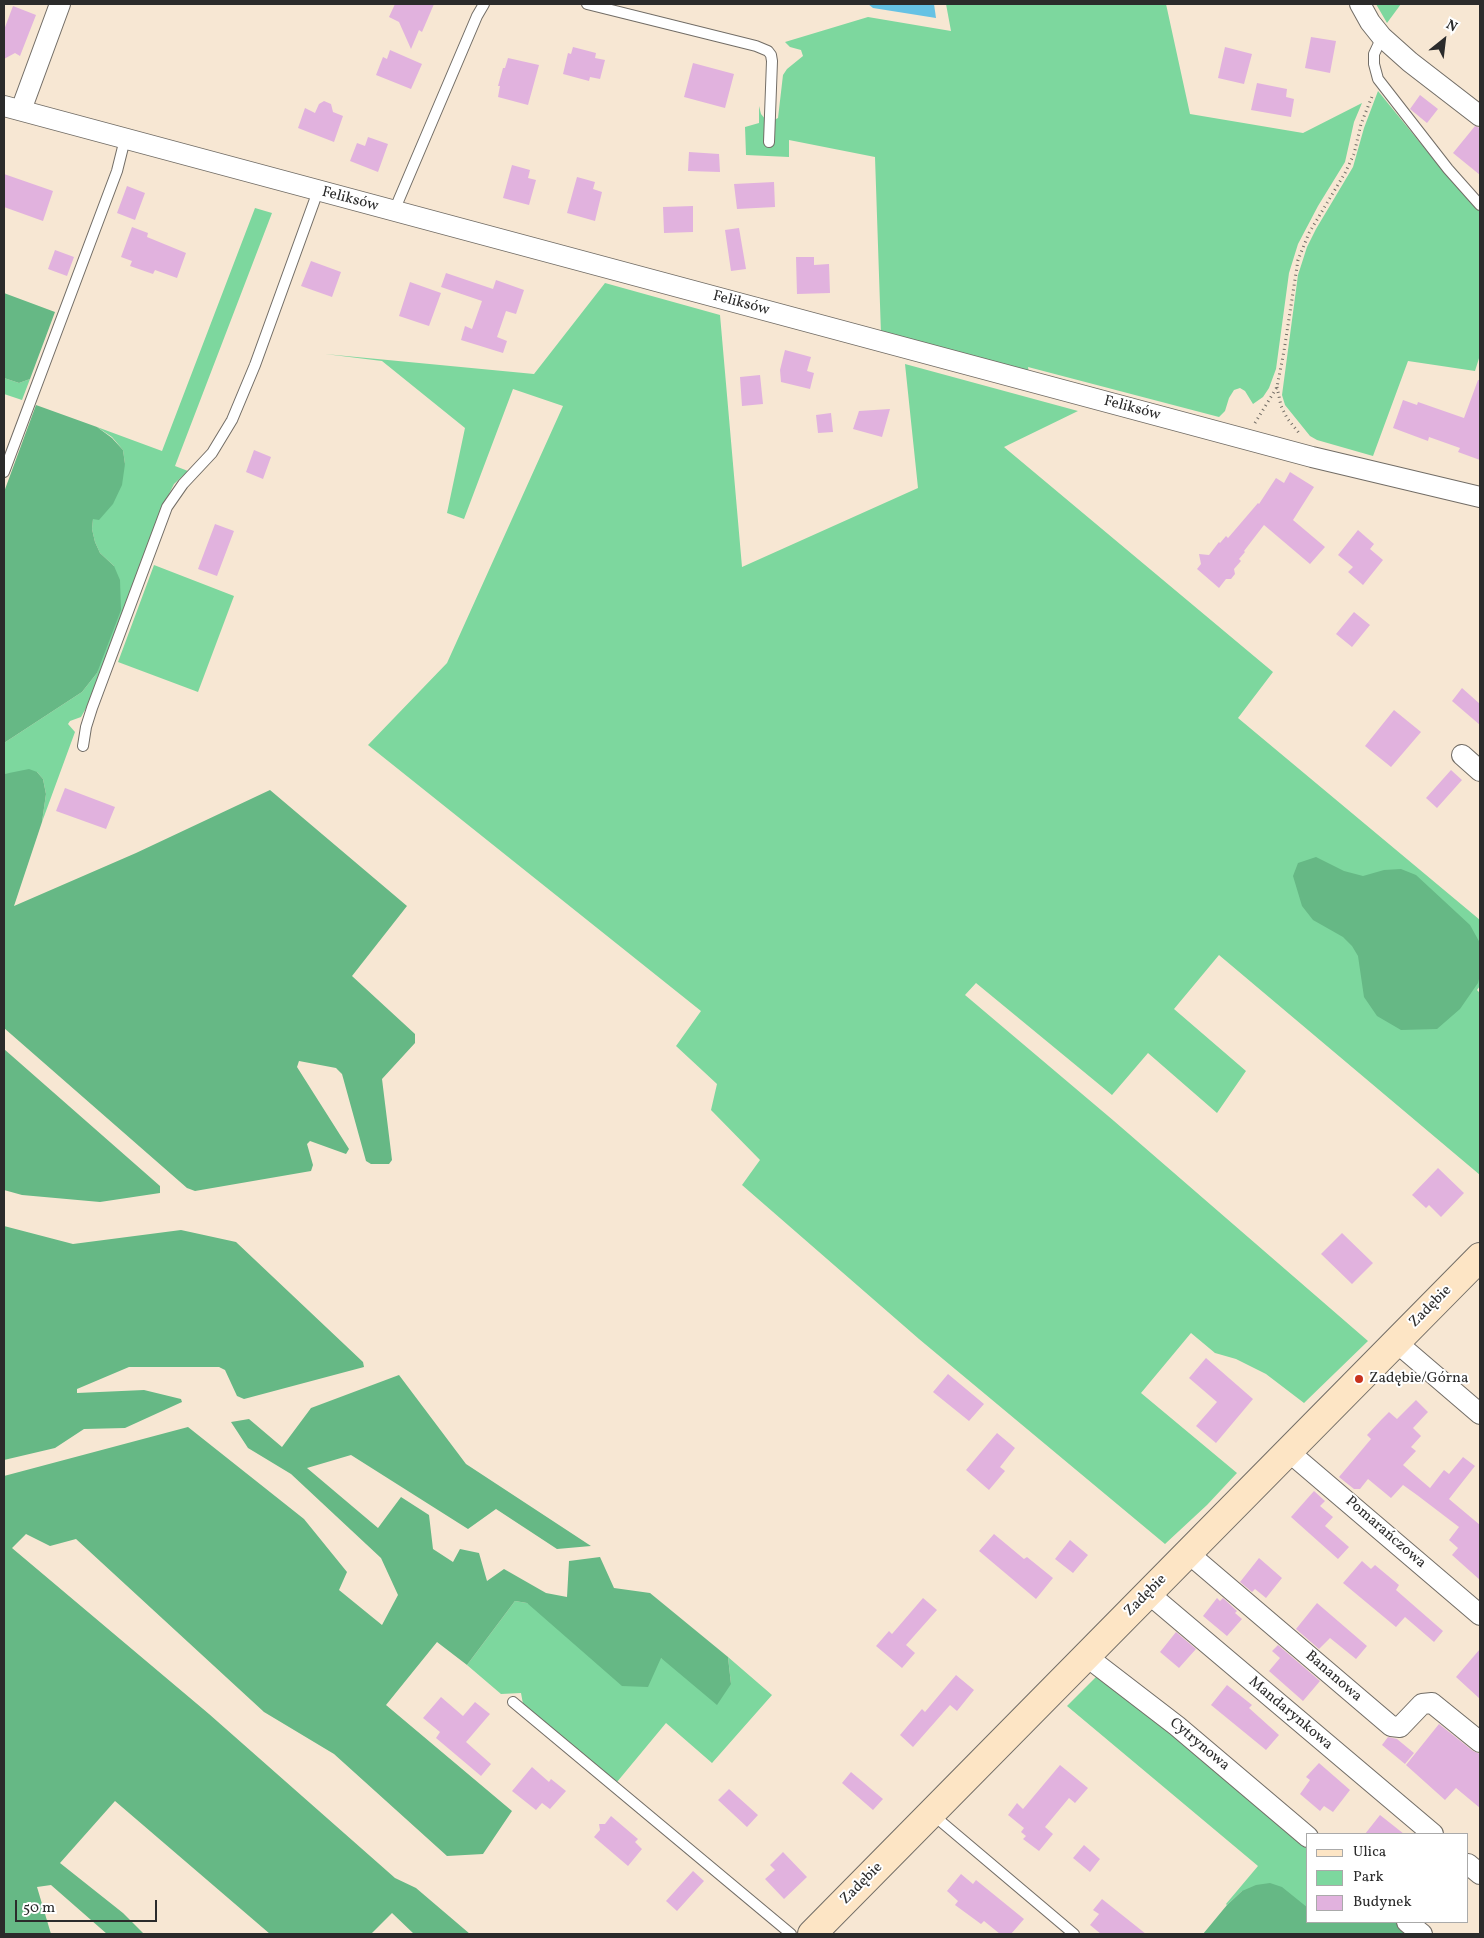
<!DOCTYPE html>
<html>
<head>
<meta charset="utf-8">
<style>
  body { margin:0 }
  #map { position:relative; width:1484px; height:1938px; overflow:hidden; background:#f7e7d3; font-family:Vollkorn,serif }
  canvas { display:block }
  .frame { position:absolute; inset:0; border:5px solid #2b2b2b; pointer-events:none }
  .legend { position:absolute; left:1306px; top:1833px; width:162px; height:90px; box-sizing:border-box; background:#fff; border:1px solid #aaa; margin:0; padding:6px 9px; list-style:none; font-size:15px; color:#2b2b2b }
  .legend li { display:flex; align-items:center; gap:10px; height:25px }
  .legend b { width:25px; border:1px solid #aaa }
  .north { position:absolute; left:1419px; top:15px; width:50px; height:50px; -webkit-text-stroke:4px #fff; paint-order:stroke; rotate:29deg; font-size:14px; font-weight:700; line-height:20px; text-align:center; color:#2b2b2b }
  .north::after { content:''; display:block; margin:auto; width:18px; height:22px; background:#2b2b2b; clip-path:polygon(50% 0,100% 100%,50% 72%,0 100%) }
  .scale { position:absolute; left:15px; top:1900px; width:142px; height:22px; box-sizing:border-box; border:2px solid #2b2b2b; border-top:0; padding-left:6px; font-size:15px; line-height:18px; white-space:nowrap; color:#2b2b2b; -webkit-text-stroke:4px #fff; paint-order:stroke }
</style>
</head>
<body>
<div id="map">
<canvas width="1484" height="1938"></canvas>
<div class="frame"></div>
<ul class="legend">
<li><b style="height:6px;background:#fde5c5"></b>Ulica</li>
<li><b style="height:14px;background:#7dd79e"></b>Park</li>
<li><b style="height:14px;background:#e1b2de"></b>Budynek</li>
</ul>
<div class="north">N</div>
<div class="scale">50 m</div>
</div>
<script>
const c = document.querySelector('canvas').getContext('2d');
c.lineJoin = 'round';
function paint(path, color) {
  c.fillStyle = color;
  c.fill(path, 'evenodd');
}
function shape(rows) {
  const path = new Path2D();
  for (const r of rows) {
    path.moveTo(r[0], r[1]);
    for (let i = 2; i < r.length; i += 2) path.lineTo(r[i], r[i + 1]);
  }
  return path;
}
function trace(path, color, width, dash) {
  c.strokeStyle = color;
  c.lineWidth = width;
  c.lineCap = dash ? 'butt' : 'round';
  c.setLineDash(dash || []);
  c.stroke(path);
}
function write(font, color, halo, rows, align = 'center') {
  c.font = font + ' Vollkorn,serif';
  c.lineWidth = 4;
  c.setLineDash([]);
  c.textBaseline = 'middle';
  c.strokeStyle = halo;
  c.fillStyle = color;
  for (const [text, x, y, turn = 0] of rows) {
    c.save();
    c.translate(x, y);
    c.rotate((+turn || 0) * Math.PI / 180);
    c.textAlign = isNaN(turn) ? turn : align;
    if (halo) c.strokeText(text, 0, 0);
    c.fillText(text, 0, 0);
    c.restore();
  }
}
paint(shape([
  [946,4,1166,4,1190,114,1303,133,1362,103,1354,122,1345,162,1318,206,1298,244,1289,273,1276,369,1269,388,1263,397,1253,404,1245,391,1240,388,1234,390,1229,398,1225,411,1219,417,1028,367,1029,374,881,334,875,157,789,140,789,157,746,155,745,127,759,123,759,106,761,114,766,120,772,121,778,118,783,75,787,69,803,56,801,50,790,47,785,42,868,17,951,31],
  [1376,4,1401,4,1387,23],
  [1378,91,1435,161,1480,211,1480,355,1475,371,1408,361,1373,456,1317,440,1310,436,1285,405,1282,395,1298,275,1307,247,1316,229,1353,167,1364,128],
  [255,208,272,213,175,466,188,471,174,484,161,510,89,703,81,717,70,721,68,724,75,732,42,822,46,794,43,779,37,772,4,774,4,743,82,692,97,673,114,566,100,553,95,542,92,529,93,518,125,464,123,450,112,437,97,427,162,451],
  [605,283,720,315,742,567,918,488,905,364,1078,411,1004,447,1273,672,1238,718,1480,920,1480,986,1477,990,1480,993,1480,1175,1219,955,1174,1009,1246,1071,1217,1113,1148,1053,1112,1095,976,983,965,995,1114,1121,1368,1341,1304,1403,1266,1374,1236,1359,1215,1353,1191,1333,1141,1393,1237,1473,1207,1505,1165,1544,919,1339,742,1185,760,1160,711,1110,717,1084,676,1046,701,1011,368,745,447,663,563,406,513,389,464,519,447,513,465,428,382,361,325,354,534,374],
  [4,378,19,383,30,379,22,400,4,394],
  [154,565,234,596,198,692,118,662],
  [515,1601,527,1603,661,1658,731,1684,728,1657,772,1695,712,1763,666,1723,617,1782,523,1704,521,1693,501,1694,467,1665],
  [1100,1673,1308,1843,1308,1908,1242,1891,1227,1905,1226,1904,1258,1866,1067,1706]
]), '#7dd79e');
paint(shape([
  [4,293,55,312,30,379,19,383,4,378],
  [36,405,97,427,112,438,123,450,125,464,122,485,113,504,99,520,93,519,92,529,95,542,100,553,114,566,120,580,121,610,97,673,82,692,4,743,4,492],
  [29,769,37,772,43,779,46,794,42,822,14,906,136,853,270,790,407,906,352,976,415,1034,415,1043,382,1079,392,1160,389,1164,371,1164,366,1161,342,1074,336,1068,299,1061,297,1067,349,1149,346,1154,310,1141,307,1144,313,1165,311,1171,195,1191,187,1188,4,1028,4,774],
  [1316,857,1344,871,1363,876,1384,870,1401,869,1416,875,1470,925,1480,943,1480,975,1478,983,1460,1009,1437,1029,1401,1030,1377,1016,1364,997,1358,956,1352,946,1343,937,1313,920,1302,906,1293,876,1298,863],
  [4,1049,160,1186,160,1193,100,1202,22,1195,4,1190],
  [4,1226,73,1244,181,1230,236,1242,363,1362,364,1367,244,1399,237,1396,225,1370,219,1367,129,1367,77,1389,77,1393,144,1390,181,1399,182,1402,125,1428,84,1429,55,1448,4,1460],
  [399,1375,466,1464,591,1546,557,1549,496,1509,468,1529,351,1455,307,1468,378,1528,401,1497,429,1515,433,1549,453,1562,460,1549,479,1553,487,1581,504,1569,546,1593,567,1597,569,1561,600,1557,614,1588,650,1593,728,1657,731,1684,717,1705,661,1658,648,1687,622,1686,527,1603,515,1601,467,1665,437,1642,386,1705,512,1811,483,1854,447,1856,334,1754,264,1712,76,1539,50,1546,26,1534,12,1548,209,1714,395,1878,416,1888,470,1934,414,1934,392,1913,371,1934,270,1934,115,1801,60,1863,123,1913,144,1934,107,1934,51,1885,37,1887,51,1934,4,1934,4,1476,188,1427,304,1519,347,1572,339,1590,382,1625,398,1595,381,1558,291,1474,248,1448,231,1422,249,1419,282,1447,311,1408],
  [1270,1883,1282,1887,1308,1908,1308,1922,1398,1922,1413,1934,1203,1934,1227,1905,1242,1891,1256,1885]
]), '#66b885');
paint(shape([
  [868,4,934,4,936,18,873,8]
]), '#66c2e4');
paint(shape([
  [395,4,434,4,422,32,419,30,411,49,399,22,389,17],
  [13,6,36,15,20,56,15,53,4,59,4,30],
  [1311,37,1336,41,1330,73,1305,68],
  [573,47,596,53,595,58,605,60,600,79,590,77,589,81,563,74,568,53,571,54],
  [1225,47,1252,54,1244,84,1218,78],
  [390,50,422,64,411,89,376,75,383,57,387,59],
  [508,58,539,65,528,105,498,97,500,86,498,86,503,68,505,68],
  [693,63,734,74,725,108,684,97],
  [1257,83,1287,89,1286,97,1294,99,1291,117,1251,110],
  [1420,95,1438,109,1427,123,1410,109],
  [324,101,331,104,333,112,343,116,334,142,298,128,305,108,315,113,319,104],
  [1475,126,1480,128,1480,175,1453,153],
  [368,137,388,144,378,172,350,161,357,143,365,146],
  [689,152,719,154,720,172,688,171],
  [512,165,530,170,528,178,536,180,529,205,503,198],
  [4,174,53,191,43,221,4,207],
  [577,177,595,182,593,189,602,192,595,221,567,213],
  [774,182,775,207,737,209,734,184],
  [127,186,145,193,135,220,117,213],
  [693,206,693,232,664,233,663,207],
  [132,227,148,233,147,237,186,253,177,278,155,270,153,274,130,266,132,261,121,257],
  [739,228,746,269,731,271,725,230],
  [55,250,74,257,67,276,48,269],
  [796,257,814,257,814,265,829,264,830,293,797,294],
  [311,261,341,272,332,297,301,286],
  [446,273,493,289,496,280,524,290,516,314,506,311,497,337,507,341,503,353,461,340,465,326,472,329,482,301,441,287],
  [410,282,441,293,429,326,399,316],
  [785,350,811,357,807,371,814,373,810,389,781,382,780,370],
  [760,375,763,404,742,406,740,377],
  [1478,380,1480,380,1480,460,1458,452,1460,448,1429,437,1428,441,1393,428,1403,400,1417,405,1418,402,1464,418],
  [890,409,882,437,853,429,859,411],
  [831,413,833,432,818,433,816,415],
  [254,450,271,457,263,479,246,472],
  [1290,472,1314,487,1293,520,1325,547,1310,564,1264,525,1244,551,1245,552,1239,559,1241,561,1234,569,1235,574,1231,579,1226,579,1219,588,1197,569,1201,564,1199,554,1209,555,1219,542,1220,543,1226,536,1228,538,1258,503,1259,504,1276,478,1284,483],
  [215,524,234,531,217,576,198,569],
  [1358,530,1374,544,1370,549,1383,560,1363,585,1348,572,1353,567,1338,555],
  [1354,612,1370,625,1352,647,1336,634],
  [1462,688,1480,704,1480,725,1452,701],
  [1394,710,1421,732,1391,767,1365,746],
  [1451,770,1462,780,1437,808,1426,798],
  [65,788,115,807,106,829,56,811],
  [1438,1168,1464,1193,1441,1217,1429,1205,1426,1208,1412,1195],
  [1342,1233,1373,1263,1352,1284,1321,1254],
  [1206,1358,1253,1399,1216,1443,1196,1426,1217,1402,1189,1378],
  [948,1374,984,1404,969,1421,933,1392],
  [1416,1400,1428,1412,1413,1428,1421,1436,1411,1447,1416,1451,1403,1465,1430,1488,1444,1470,1449,1474,1463,1457,1475,1466,1449,1499,1480,1525,1480,1580,1452,1555,1458,1548,1449,1540,1459,1527,1417,1495,1403,1485,1391,1498,1368,1479,1360,1489,1354,1489,1339,1477,1371,1439,1367,1435,1382,1419,1389,1412,1397,1419],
  [997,1433,1015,1448,1000,1467,1005,1471,989,1490,966,1470],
  [1314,1491,1325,1501,1320,1506,1333,1517,1325,1526,1349,1547,1338,1559,1291,1517],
  [994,1534,1024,1559,1027,1557,1053,1578,1036,1599,979,1551],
  [1070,1540,1088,1555,1073,1573,1055,1559],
  [1259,1558,1282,1578,1266,1598,1255,1589,1252,1592,1240,1582],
  [1362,1561,1371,1569,1375,1565,1399,1585,1396,1590,1443,1631,1434,1642,1405,1617,1396,1627,1343,1583],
  [923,1598,937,1610,906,1645,915,1653,902,1668,876,1646,889,1631,892,1634],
  [1217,1598,1220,1601,1223,1598,1237,1611,1235,1613,1242,1619,1227,1636,1203,1616],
  [1317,1603,1367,1646,1356,1659,1330,1638,1319,1649,1296,1629],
  [1176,1632,1196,1649,1179,1668,1160,1652],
  [1278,1645,1320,1681,1303,1701,1269,1671,1280,1658,1272,1651],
  [1480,1649,1480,1699,1456,1677],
  [956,1675,974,1690,957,1711,950,1705,913,1747,900,1735,922,1709,925,1712],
  [1227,1685,1252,1705,1249,1708,1279,1735,1266,1750,1211,1705],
  [441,1697,463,1716,475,1702,490,1714,466,1742,491,1764,481,1776,436,1738,440,1732,423,1718],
  [1439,1724,1473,1751,1480,1754,1480,1808,1456,1788,1445,1800,1406,1765],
  [1388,1737,1397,1739,1414,1753,1405,1764,1382,1745],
  [1319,1763,1350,1790,1333,1812,1324,1806,1320,1811,1300,1794,1310,1780,1306,1777],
  [1060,1765,1088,1788,1075,1803,1069,1798,1045,1827,1053,1834,1039,1851,1023,1839,1026,1836,1021,1832,1024,1828,1008,1815,1017,1803,1023,1809],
  [532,1767,549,1782,551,1779,566,1791,550,1809,542,1803,536,1810,512,1791],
  [851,1772,883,1799,873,1810,842,1783],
  [729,1789,758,1815,747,1827,718,1800],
  [1380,1815,1404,1834,1365,1834],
  [611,1816,638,1839,635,1842,642,1849,628,1866,594,1837,600,1830,599,1824,605,1824],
  [1084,1845,1100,1859,1090,1872,1073,1858],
  [783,1852,807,1877,784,1899,765,1879,775,1870,770,1865],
  [693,1871,704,1881,677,1911,666,1901],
  [961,1874,973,1884,976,1880,1024,1919,1011,1934,1000,1934,984,1921,981,1924,955,1905,958,1901,947,1891],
  [1102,1899,1146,1934,1101,1934,1090,1925,1099,1914,1093,1910]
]), '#e1b2de');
const lane = shape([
  [587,4,756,46,768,51,771,55,772,61,769,142],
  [1382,37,1374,54,1374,64,1378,79,1448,169,1480,205],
  [394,211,477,16,484,4],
  [4,472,117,171,125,139],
  [83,746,86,727,92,708,167,507,183,484,212,453,232,420,255,365,318,191],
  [513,1702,791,1934],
  [932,1814,1074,1934]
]);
const street = shape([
  [1360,4,1370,22,1382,37,1410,62,1480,116],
  [4,106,1312,457,1480,497],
  [21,110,60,4],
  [1462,755,1480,771],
  [1396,1342,1480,1414],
  [1289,1452,1480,1615],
  [1188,1553,1391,1726,1400,1727,1422,1704,1432,1703,1480,1742],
  [1148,1593,1433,1834],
  [1086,1656,1177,1726,1308,1837],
  [1468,1864,1480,1874],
  [1407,1922,1422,1934]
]);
const secondary = shape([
  [812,1934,1480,1257]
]);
trace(lane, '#726d66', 12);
trace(street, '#726d66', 22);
trace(secondary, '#726d66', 30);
trace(shape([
  [1277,387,1281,406,1287,418,1299,433],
  [1255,423,1277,387,1284,351,1298,260,1309,233,1345,173,1354,154,1361,124,1373,94]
]), '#726d66', 3, [1, 4]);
trace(lane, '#fff', 10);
trace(street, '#fff', 20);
trace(secondary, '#fde5c5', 28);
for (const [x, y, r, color] of [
  [1359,1379,5,"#c8321e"]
]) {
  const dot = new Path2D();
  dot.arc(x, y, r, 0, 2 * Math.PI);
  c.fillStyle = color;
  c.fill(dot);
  trace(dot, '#fff', 2);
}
write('15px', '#2b2b2b', '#fff', [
  ["Feliksów",350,200,15],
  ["Feliksów",741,304,15],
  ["Feliksów",1132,409,15],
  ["Zadębie",1431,1307,-45],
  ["Pomarańczowa",1385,1533,41],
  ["Zadębie",1146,1596,-45],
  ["Bananowa",1333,1677,41],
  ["Mandarynkowa",1290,1714,40],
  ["Cytrynowa",1199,1745,40],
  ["Zadębie",862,1884,-45]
]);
write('15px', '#2b2b2b', '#fff', [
  ["Zadębie/Górna",1369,1379]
], 'left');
</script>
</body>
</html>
